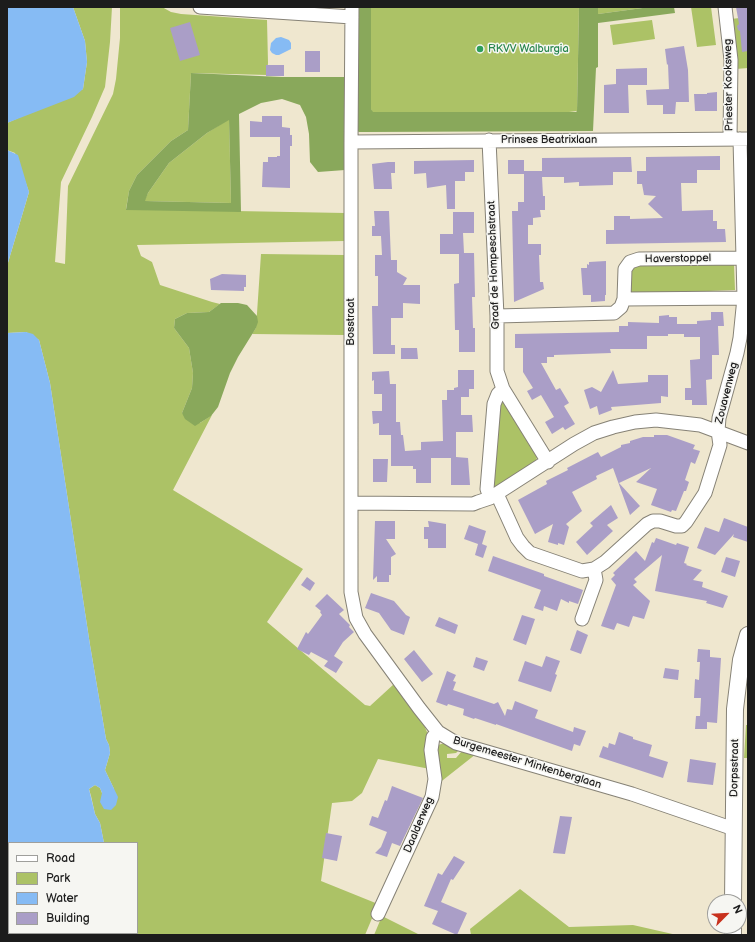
<!DOCTYPE html>
<html>
<head>
<meta charset="utf-8">
<style>
  body { margin:0 }
  #map { position:relative; width:755px; height:942px; overflow:hidden; background:#efe7cf; font-family:"Balsamiq Sans",sans-serif }
  canvas { display:block }
  .frame { position:absolute; inset:0; border:8px solid #1c1c1c; pointer-events:none }
  .legend { position:absolute; left:8px; top:842px; width:130px; height:92px; box-sizing:border-box; background:#f6f6f2; border:1px solid #9f9f9c; margin:0; padding:5px 7px; list-style:none; font-size:12px; color:#1c1c1c }
  .legend li { display:flex; align-items:center; gap:8px; height:20px }
  .legend b { width:20px; border:1px solid #9f9f9c }
  .north { position:absolute; left:707px; top:894px; width:40px; height:40px; box-sizing:border-box; background:#f6f6f2; border:1px solid #9f9f9c; border-radius:50%; rotate:66deg; font-size:11px; font-weight:700; line-height:16px; text-align:center; color:#1c1c1c }
  .north::after { content:''; display:block; margin:auto; width:14px; height:18px; background:#c8321e; clip-path:polygon(50% 0,100% 100%,50% 72%,0 100%) }
</style>
</head>
<body>
<div id="map">
<canvas width="755" height="942"></canvas>
<div class="frame"></div>
<ul class="legend">
<li><b style="height:5px;background:#fff"></b>Road</li>
<li><b style="height:11px;background:#acc266"></b>Park</li>
<li><b style="height:11px;background:#86bbf4"></b>Water</li>
<li><b style="height:11px;background:#aa9ec7"></b>Building</li>
</ul>
<div class="north">N</div>
</div>
<script>
const c = document.querySelector('canvas').getContext('2d');
c.lineJoin = 'round';
function paint(path, color) {
  c.fillStyle = color;
  c.fill(path, 'evenodd');
}
function shape(rows) {
  const path = new Path2D();
  for (const r of rows) {
    path.moveTo(r[0], r[1]);
    for (let i = 2; i < r.length; i += 2) path.lineTo(r[i], r[i + 1]);
  }
  return path;
}
function trace(path, color, width, dash) {
  c.strokeStyle = color;
  c.lineWidth = width;
  c.lineCap = dash ? 'butt' : 'round';
  c.setLineDash(dash || []);
  c.stroke(path);
}
function write(font, color, halo, rows, align = 'center') {
  c.font = font + ' "Balsamiq Sans",sans-serif';
  c.lineWidth = 3;
  c.setLineDash([]);
  c.textBaseline = 'middle';
  c.strokeStyle = halo;
  c.fillStyle = color;
  for (const [text, x, y, turn = 0] of rows) {
    c.save();
    c.translate(x, y);
    c.rotate((+turn || 0) * Math.PI / 180);
    c.textAlign = isNaN(turn) ? turn : align;
    if (halo) c.strokeText(text, 0, 0);
    c.fillText(text, 0, 0);
    c.restore();
  }
}
paint(shape([
  [73,7,112,7,110,42,105,87,92,117,61,182,55,262,65,264,68,186,113,94,116,79,120,38,120,7,162,7,171,12,181,14,267,20,268,63,267,75,191,73,188,130,171,141,137,175,129,191,126,209,345,213,345,241,137,245,141,256,152,262,160,285,212,302,220,304,209,312,187,313,175,319,174,328,189,348,193,373,192,388,182,413,200,423,212,415,173,490,303,569,267,622,365,705,370,706,394,684,423,723,427,732,430,769,378,759,362,793,352,801,332,803,321,881,378,904,365,935,112,935,112,933,137,933,137,843,104,843,100,823,95,814,91,796,89,789,95,785,100,788,102,793,114,789,105,770,110,753,109,745,106,739,90,645,50,383,39,340,26,332,7,333,7,266,29,192,15,153,7,150,7,123,83,89,87,62,85,41],
  [371,7,579,7,577,111,561,113,372,112,371,109],
  [598,7,650,7,598,14],
  [691,7,711,7,716,45,697,47],
  [748,17,748,68,736,69,731,19],
  [652,20,655,39,613,45,610,25],
  [229,119,231,203,144,201,148,193,169,163,207,133],
  [261,254,344,255,344,335,252,334,256,328],
  [731,264,734,265,735,290,632,294,629,286,631,268,636,266],
  [500,402,507,403,537,457,536,461,494,489,490,483],
  [746,725,748,725,748,758,744,758],
  [445,743,459,750,456,753,447,754,447,758,456,758,462,751,476,754,438,784,435,750,438,745],
  [520,889,569,927,633,925,677,935,471,935,470,929],
  [382,916,420,935,374,935]
]), '#acc266');
paint(shape([
  [356,7,371,7,371,109,373,112,576,112,577,111,579,7,598,7,598,14,650,7,674,7,675,13,598,23,598,67,596,68,593,131,366,132,359,132,355,130],
  [191,73,282,77,345,77,345,170,318,172,310,162,309,134,306,117,300,105,282,99,261,103,239,114,241,212,126,210,129,191,137,175,171,141,188,130],
  [229,120,231,203,145,201,148,193,169,163,207,133],
  [221,303,238,303,247,305,257,316,258,322,256,328,238,357,230,373,218,407,211,416,195,426,185,419,182,413,192,388,193,373,189,348,174,328,175,319,187,313,209,312]
]), '#89a85b');
paint(shape([
  [7,7,73,7,85,41,87,62,83,89,74,97,7,123],
  [281,37,289,40,291,43,291,49,279,55,276,55,272,53,270,50,271,43,276,38],
  [7,150,18,155,29,192,7,266],
  [26,332,33,334,39,340,50,383,90,645,106,739,109,745,110,753,105,770,118,797,116,805,111,810,104,809,100,802,102,793,100,788,95,785,89,789,95,814,100,823,104,843,9,843,9,885,7,885,7,333],
  [37,933,112,933,112,935,36,935]
]), '#86bbf4');
paint(shape([
  [736,7,748,7,748,51,742,52,740,31,738,30,737,26,739,24],
  [190,22,200,55,180,61,170,28],
  [684,46,688,70,689,102,676,102,675,114,663,114,663,105,647,105,646,90,669,89,668,64,667,65,665,49],
  [305,51,320,51,320,72,305,72],
  [266,65,284,65,284,76,266,76],
  [647,68,647,85,628,85,629,113,604,113,604,85,616,84,616,69],
  [717,92,717,111,695,111,694,94,707,94,707,93],
  [262,116,282,116,282,127,290,128,290,135,292,135,292,146,290,146,290,188,262,187,263,162,268,162,268,157,277,157,277,156,280,156,280,137,250,137,250,121,262,122],
  [720,156,720,170,697,170,697,183,681,183,682,211,713,210,713,221,717,221,717,229,725,229,726,242,606,244,606,230,614,230,614,216,630,216,630,219,663,218,648,204,656,196,644,195,642,184,637,184,637,171,646,171,646,157],
  [631,157,632,172,613,172,613,185,579,186,579,182,564,183,564,177,542,177,543,196,545,196,545,210,540,210,541,217,533,218,533,225,528,225,528,244,541,244,541,255,539,255,540,282,543,282,544,289,514,302,512,211,518,211,518,202,524,202,524,174,508,174,508,160,524,160,524,171,542,171,542,158],
  [474,160,474,172,465,172,465,181,455,181,455,209,447,209,446,185,427,188,426,173,414,174,414,161],
  [388,162,395,162,395,173,391,173,392,189,374,189,372,164],
  [374,211,389,211,391,260,397,260,397,272,407,278,403,285,420,285,420,304,403,303,403,318,391,318,391,345,395,345,395,354,373,354,372,306,378,306,378,276,375,276,375,255,382,255,381,236,372,236,372,226,375,226],
  [453,212,474,212,474,233,463,233,464,253,474,253,475,297,472,297,473,328,475,328,475,352,459,352,459,330,455,330,454,284,459,283,459,254,440,254,440,234,453,234],
  [606,261,606,295,605,295,605,301,591,302,591,295,583,295,581,268,587,268,587,264,589,265,589,262],
  [222,274,246,275,246,287,244,287,244,291,211,290,210,279],
  [711,312,723,312,724,326,718,326,719,355,712,355,712,379,706,380,707,405,692,405,692,400,685,400,685,388,691,388,690,360,700,359,700,337,684,337,684,334,668,334,668,336,647,336,647,349,610,349,611,353,554,355,554,357,547,357,547,363,541,363,556,390,560,388,569,403,564,406,575,424,565,430,563,427,552,434,545,422,554,417,541,395,532,400,527,391,533,388,523,372,523,348,515,348,515,334,619,332,619,326,628,326,628,322,659,323,659,316,669,315,669,317,677,317,677,324,697,324,697,321,711,320],
  [401,348,417,348,418,359,401,359],
  [458,370,474,370,474,389,469,389,469,397,461,397,461,415,472,415,473,432,456,432,456,457,468,458,470,485,451,485,451,458,431,458,431,483,416,483,416,469,413,469,413,466,391,466,391,435,379,435,379,423,373,424,372,411,382,411,382,394,374,394,374,380,372,381,372,372,389,371,390,384,396,384,396,422,400,422,401,435,403,435,405,451,421,450,421,442,443,441,442,400,447,400,447,390,454,390,454,388,458,387],
  [613,370,618,384,648,382,648,375,668,375,668,397,661,396,661,403,611,407,612,410,599,415,597,406,590,409,584,390,592,387,601,392],
  [654,435,667,435,695,445,693,449,700,451,695,464,691,462,685,480,689,482,686,491,684,491,676,511,672,510,671,512,651,505,657,489,636,482,651,468,619,483,640,506,630,515,613,468,596,476,597,479,572,492,582,511,566,524,569,527,564,545,558,543,558,545,548,542,553,524,535,534,518,500,547,484,546,481,568,470,567,468,598,452,601,457,621,447,621,445,630,443,630,441,643,437,654,437],
  [373,459,388,459,387,482,373,482],
  [611,505,618,518,607,525,613,531,587,555,576,542,593,526,590,523],
  [724,518,748,527,748,542,733,537,734,534,715,555,697,548,705,527,719,532],
  [375,521,395,521,395,539,386,539,396,554,391,557,391,575,389,575,389,582,377,582,377,576,373,580],
  [428,521,446,524,446,548,428,548,428,539,424,539,424,527,429,527],
  [469,525,486,531,482,544,487,546,483,558,475,555,478,544,464,539],
  [656,538,676,545,677,543,689,547,684,563,687,564,686,565,702,570,693,580,703,582,702,587,728,596,723,608,706,603,707,601,655,591,662,555,634,579,637,582,633,585,650,601,644,619,633,616,629,627,617,623,614,630,601,626,616,585,611,579,615,575,613,573,636,551,645,561,652,542,654,543],
  [493,556,544,574,544,576,583,590,578,604,569,601,569,603,561,599,557,611,544,606,543,611,534,608,541,590,488,571],
  [726,557,740,561,735,577,721,572],
  [307,577,315,583,310,591,301,585],
  [371,593,394,601,406,615,410,617,404,635,391,630,379,613,365,608],
  [327,594,344,610,339,614,350,625,349,627,354,632,343,642,334,656,343,662,336,673,324,666,328,661,311,652,309,655,297,649,306,632,308,634,322,615,320,612,321,611,315,606],
  [522,615,535,619,526,645,513,640],
  [439,617,458,625,455,634,435,626],
  [577,630,588,635,581,654,570,650],
  [698,649,710,650,710,657,721,658,717,723,707,722,707,729,695,729,696,716,700,716,701,698,694,698,695,679,699,680,700,662,697,662],
  [414,650,433,674,422,682,404,659],
  [546,656,560,661,555,674,557,675,551,692,518,681,525,661,542,667],
  [476,657,488,661,484,671,473,667],
  [665,668,679,670,678,680,663,678],
  [447,671,456,675,453,681,456,682,453,690,494,704,498,702,505,716,507,709,512,710,515,701,538,710,535,718,573,732,574,727,586,731,580,746,574,744,572,751,496,724,496,725,475,718,474,719,463,715,464,709,448,704,447,706,436,702],
  [619,732,633,737,633,739,652,745,649,756,668,762,663,778,599,757,603,746,608,748,609,743,615,745],
  [690,759,716,763,713,785,687,782],
  [392,786,423,798,400,846,392,843,387,857,375,853,381,847,387,832,369,825,372,816,378,818,385,800,387,801],
  [560,816,572,817,565,854,553,853],
  [326,833,342,836,337,861,322,858],
  [454,856,465,862,453,880,451,879,441,902,467,913,457,935,432,924,438,911,424,906,438,873,442,875]
]), '#aa9ec7');
const minor = shape([
  [200,7,352,17],
  [352,7,351,142,351,592,356,618,365,634,419,708,438,732,456,743,632,794,734,829],
  [725,7,731,60,730,139],
  [489,140,497,316,497,371,503,389,498,394,494,404,487,489,490,498],
  [351,142,748,139],
  [624,299,744,298],
  [497,316,614,313,621,307,624,299,625,269,630,262,639,259,742,258],
  [503,389,548,462],
  [497,494,517,538,523,546,530,553,582,571,594,569,605,562,647,524,653,521,660,521,676,526,682,526,686,522,705,493,720,445,718,431,719,418,737,353,740,338,744,298,740,139],
  [351,503,473,504,478,502,490,498,574,444,594,433,613,427,635,422,656,420,700,425,748,443],
  [582,619,596,580,594,569],
  [378,914,432,797,435,779,431,750,433,737,438,732]
]);
const tertiary = shape([
  [733,902,735,709,741,660,748,635],
  [733,935,733,926]
]);
trace(minor, '#868276', 15);
trace(tertiary, '#868276', 18);
trace(minor, '#fff', 13);
trace(tertiary, '#fff', 16);
for (const [x, y, r, color] of [
  [480,49,4,"#2e9e5b"]
]) {
  const dot = new Path2D();
  dot.arc(x, y, r, 0, 2 * Math.PI);
  c.fillStyle = color;
  c.fill(dot);
  trace(dot, '#f6f6f2', 1.5);
}
write('11px', '#27864d', '#f6f6f2', [
  ["RKVV Walburgia",488,49]
], 'left');
write('11px', '#1c1c1c', '#f6f6f2', [
  ["Priester Kooksweg",729,85,-91],
  ["Prinses Beatrixlaan",549,140],
  ["Haverstoppel",678,259,-1],
  ["Graaf de Hompeschstraat",494,265,-92],
  ["Bosstraat",351,322,-90],
  ["Zouavenweg",727,393,-76],
  ["Burgemeester Minkenberglaan",527,763,17],
  ["Dorpsstraat",735,768,-89],
  ["Daalderweg",419,825,-67]
]);
</script>
</body>
</html>
